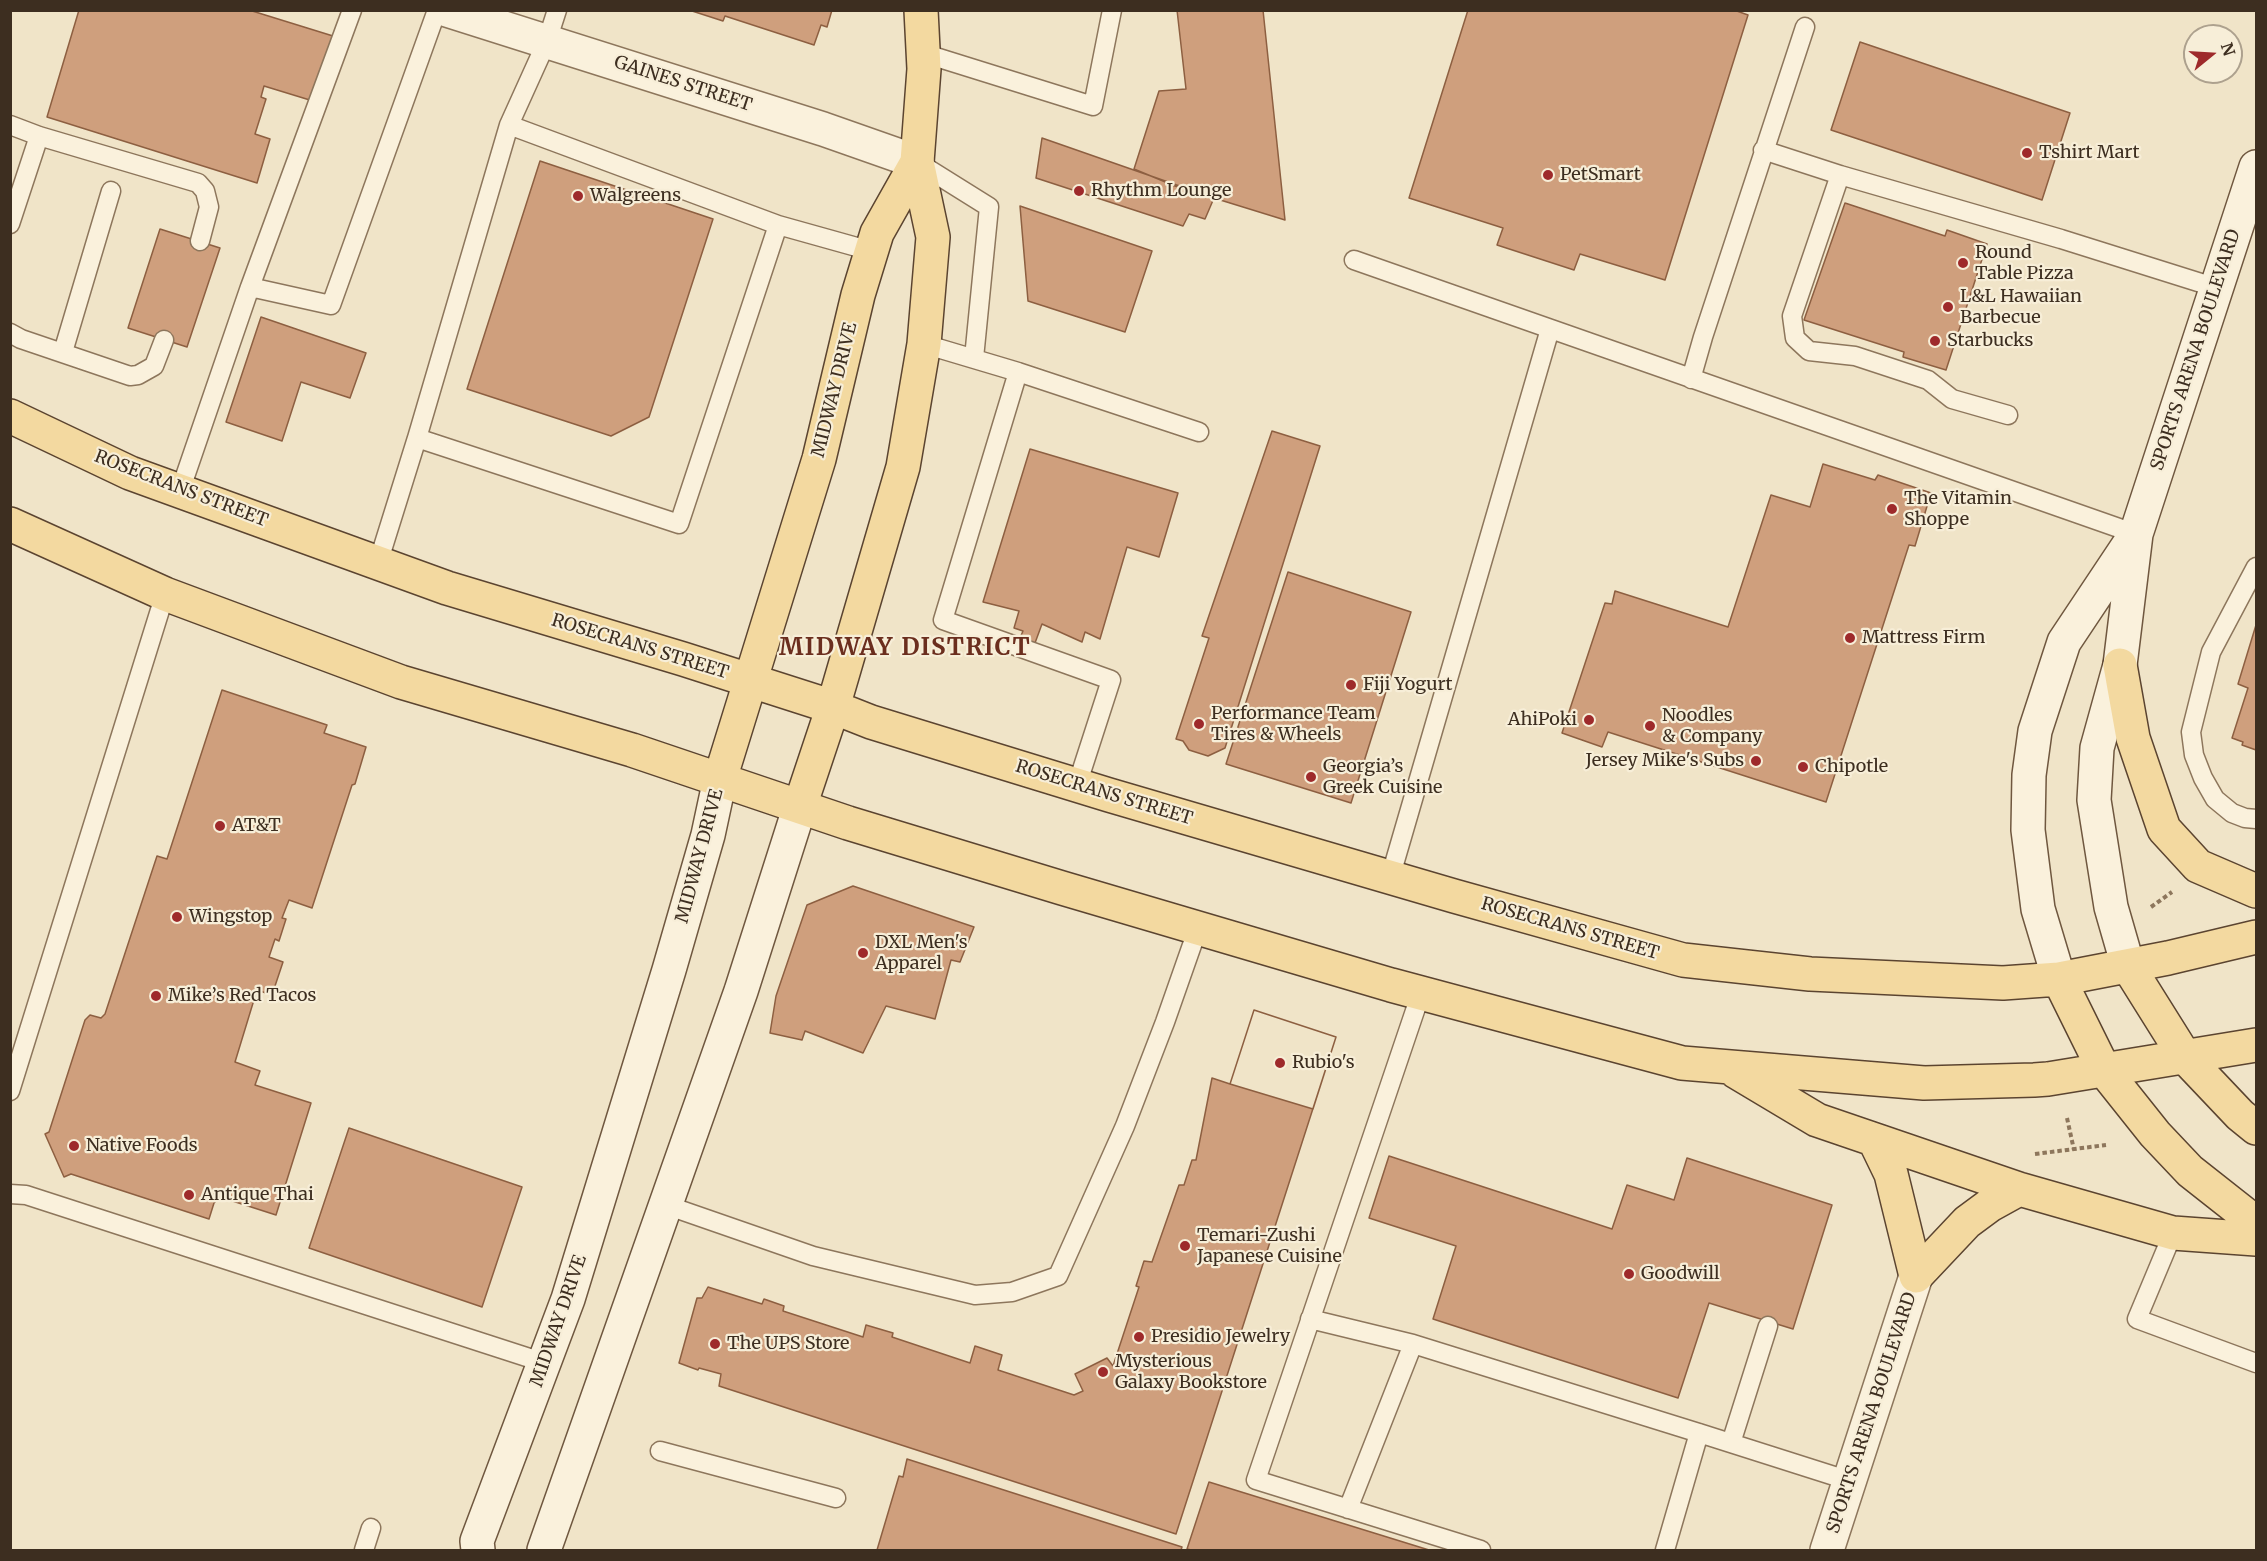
<!DOCTYPE html>
<html>
<head>
<meta charset="utf-8">
<style>
  body { margin:0 }
  #map { position:relative; width:2267px; height:1561px; overflow:hidden; background:#f0e4c8; font-family:Merriweather,serif }
  canvas { display:block }
  .frame { position:absolute; inset:0; border:12px solid #3d2e20; pointer-events:none }
  .north { position:absolute; left:2183px; top:24px; width:60px; height:60px; box-sizing:border-box; background:#f7eed8; border:2px solid #ada18e; border-radius:50%; rotate:72deg; font-size:16px; font-weight:700; line-height:24px; text-align:center; color:#3d2e20 }
  .north::after { content:''; display:block; margin:auto; width:21px; height:27px; background:#9e2a2b; clip-path:polygon(50% 0,100% 100%,50% 72%,0 100%) }
</style>
</head>
<body>
<div id="map">
<canvas width="2267" height="1561"></canvas>
<div class="frame"></div>
<div class="north">N</div>
</div>
<script>
const c = document.querySelector('canvas').getContext('2d');
c.lineJoin = 'round';
function paint(path, color) {
  c.fillStyle = color;
  c.fill(path, 'evenodd');
}
function shape(rows) {
  const path = new Path2D();
  for (const r of rows) {
    path.moveTo(r[0], r[1]);
    for (let i = 2; i < r.length; i += 2) path.lineTo(r[i], r[i + 1]);
  }
  return path;
}
function trace(path, color, width, dash) {
  c.strokeStyle = color;
  c.lineWidth = width;
  c.lineCap = dash ? 'butt' : 'round';
  c.setLineDash(dash || []);
  c.stroke(path);
}
function write(font, color, halo, rows, align = 'center') {
  c.font = font + ' Merriweather,serif';
  c.lineWidth = 4.5;
  c.setLineDash([]);
  c.textBaseline = 'middle';
  c.strokeStyle = halo;
  c.fillStyle = color;
  for (const [text, x, y, turn = 0] of rows) {
    c.save();
    c.translate(x, y);
    c.rotate((+turn || 0) * Math.PI / 180);
    c.textAlign = isNaN(turn) ? turn : align;
    if (halo) c.strokeText(text, 0, 0);
    c.fillText(text, 0, 0);
    c.restore();
  }
}
const building = shape([
  [79,10,249,10,333,36,313,101,264,86,261,97,266,99,255,134,270,139,257,183,47,117,79,10],
  [689,10,832,10,827,27,821,25,814,45,725,16,723,21,689,10],
  [1177,10,1263,10,1285,220,1175,186,1134,169,1159,91,1186,89,1177,10],
  [1468,10,1734,10,1748,15,1665,280,1580,254,1574,270,1497,245,1503,228,1409,198,1468,10],
  [1860,42,2070,113,2042,200,1831,130,1860,42],
  [1042,138,1214,198,1205,219,1189,214,1183,226,1036,178,1042,138],
  [540,161,713,219,649,417,611,436,467,389,540,161],
  [1845,203,1945,236,1947,230,1987,244,1946,370,1903,357,1904,352,1804,320,1845,203],
  [1020,206,1152,251,1125,332,1028,301,1020,206],
  [160,229,220,248,187,347,128,328,160,229],
  [261,317,366,353,350,398,301,382,282,441,226,422,261,317],
  [1272,431,1320,446,1225,748,1208,756,1189,750,1183,741,1176,739,1209,638,1202,636,1272,431],
  [1030,449,1178,493,1159,557,1127,547,1100,639,1085,632,1082,642,1042,624,1035,643,1020,638,1023,631,1014,628,1019,611,983,602,1030,449],
  [1823,464,1875,480,1878,475,1931,493,1915,546,1909,545,1826,802,1608,732,1602,747,1562,733,1605,603,1612,604,1615,591,1728,627,1771,495,1810,507,1823,464],
  [1288,572,1411,612,1351,803,1226,764,1288,572],
  [2256,625,2256,750,2242,745,2243,742,2232,738,2248,688,2238,684,2256,625],
  [222,690,327,725,324,733,366,747,355,784,352,785,312,908,289,900,282,918,286,919,279,941,275,939,269,957,283,962,272,995,257,990,235,1062,260,1071,255,1085,311,1103,276,1215,220,1197,214,1203,209,1219,71,1174,64,1177,45,1134,49,1132,85,1020,90,1015,101,1018,105,1014,157,856,167,859,222,690],
  [853,886,974,927,960,962,951,960,935,1019,886,1006,863,1053,805,1031,802,1040,770,1033,776,996,807,905,853,886],
  [1254,1010,1336,1037,1176,1534,719,1386,721,1374,699,1368,698,1370,679,1363,697,1298,702,1298,708,1287,762,1304,764,1299,784,1306,783,1311,863,1337,866,1325,893,1333,892,1337,970,1363,975,1346,1002,1355,998,1370,1074,1395,1083,1391,1075,1374,1107,1358,1113,1366,1139,1287,1136,1286,1144,1261,1152,1262,1179,1185,1184,1185,1192,1160,1196,1160,1212,1078,1230,1084,1254,1010],
  [1254,1010,1336,1037,1313,1109,1230,1084,1254,1010],
  [349,1128,522,1187,482,1307,309,1248,349,1128],
  [1389,1156,1612,1229,1627,1185,1674,1200,1687,1158,1832,1205,1793,1329,1709,1303,1678,1398,1433,1319,1456,1246,1369,1218,1389,1156],
  [907,1459,1182,1547,1181,1550,877,1550,899,1476,903,1477,907,1459],
  [1209,1482,1429,1550,1191,1550,1187,1549,1209,1482]
]);
paint(building, '#cf9f7d');
trace(building, '#8d5f41', 1.5);
const service = shape([
  [352,10,250,287,331,305,437,10],
  [923,53,1093,106,1112,10],
  [10,125,39,136,198,183,205,191,209,207,200,241],
  [509,125,778,225],
  [1763,150,1840,175,2061,239,2217,288],
  [917,162,989,207,974,358],
  [1840,175,1792,316,1795,338,1809,351,1855,356,1928,380,1952,399,2008,415],
  [10,224,39,136],
  [1354,260,2136,534],
  [10,333,21,339,130,376,138,375,154,366,164,340],
  [924,344,1018,372,943,620,1111,680,1077,785],
  [63,352,111,191],
  [1018,372,1199,432],
  [1691,379,1703,337,1805,27],
  [417,438,509,125,547,41,557,10],
  [180,491,250,287],
  [378,563,417,438,679,524,778,225,871,251],
  [2256,567,2211,652,2191,732,2194,755,2203,778,2215,799,2232,813,2245,818,2256,819],
  [1390,878,1550,329],
  [1421,993,1256,1480,1481,1550],
  [10,1091,165,594],
  [10,1194,26,1195,545,1363],
  [666,1205,813,1256,975,1295,1012,1292,1058,1276,1125,1126,1165,1022,1198,928],
  [2173,1233,2137,1319,2256,1363],
  [1310,1319,1413,1344],
  [1731,1443,1768,1326],
  [660,1451,836,1498],
  [1348,1509,1413,1344,1699,1433],
  [364,1550,371,1528],
  [1665,1550,1699,1433,1850,1481]
]);
const minor = shape([
  [447,10,823,129,917,162]
]);
const tertiary = shape([
  [1827,1550,1916,1276]
]);
const secondary = shape([
  [2128,966,2111,907,2094,800,2097,748,2120,665,2136,534,2256,167],
  [2059,979,2038,909,2028,830,2029,775,2035,731,2064,642,2132,540],
  [478,1550,477,1541,568,1299,669,970,708,835,720,779],
  [544,1550,741,991,800,806]
]);
const primary = shape([
  [10,416,130,473,447,588,683,659,833,707,871,722,1109,795,1454,896,1683,960,1810,974,2003,983,2059,979,2168,958,2256,937],
  [10,524,165,594,401,682,632,750,848,823,1062,888,1391,985,1682,1063,1924,1083,2034,1080,2048,1079,2256,1045],
  [2120,665,2133,738,2164,829,2198,866,2256,891],
  [720,779,819,459,858,295,877,233,917,162],
  [800,806,833,707,903,467,924,344,933,237,917,162,924,69,921,10],
  [2128,966,2185,1057,2240,1115,2256,1128],
  [2059,979,2104,1070,2155,1134,2190,1171,2256,1223],
  [1735,1071,1817,1120,2019,1189,2173,1233,2256,1239],
  [1875,1141,1891,1174,1916,1276],
  [1916,1276,1967,1222,1990,1205,2019,1189]
]);
trace(service, '#8d765c', 21);
trace(minor, '#8d765c', 36);
trace(tertiary, '#8d765c', 36);
trace(secondary, '#6f573f', 36);
trace(primary, '#5b4430', 36);
trace(shape([
  [2151,907,2172,892],
  [2067,1118,2074,1150],
  [2035,1154,2106,1145]
]), '#8d765c', 4, [4.5, 3]);
trace(service, '#faf1dc', 18);
trace(minor, '#faf1dc', 33);
trace(tertiary, '#faf1dc', 33);
trace(secondary, '#faf1dc', 33);
trace(primary, '#f3d9a0', 33);
for (const [x, y, r, color] of [
  [2027,153,6,"#9e2a2b"],
  [1548,175,6,"#9e2a2b"],
  [1079,191,6,"#9e2a2b"],
  [578,196,6,"#9e2a2b"],
  [1963,263,6,"#9e2a2b"],
  [1948,307,6,"#9e2a2b"],
  [1935,341,6,"#9e2a2b"],
  [1892,509,6,"#9e2a2b"],
  [1850,638,6,"#9e2a2b"],
  [1351,685,6,"#9e2a2b"],
  [1589,720,6,"#9e2a2b"],
  [1199,724,6,"#9e2a2b"],
  [1650,726,6,"#9e2a2b"],
  [1756,761,6,"#9e2a2b"],
  [1803,767,6,"#9e2a2b"],
  [1311,777,6,"#9e2a2b"],
  [220,826,6,"#9e2a2b"],
  [177,917,6,"#9e2a2b"],
  [863,953,6,"#9e2a2b"],
  [156,996,6,"#9e2a2b"],
  [1280,1063,6,"#9e2a2b"],
  [74,1146,6,"#9e2a2b"],
  [189,1195,6,"#9e2a2b"],
  [1185,1246,6,"#9e2a2b"],
  [1629,1274,6,"#9e2a2b"],
  [1139,1337,6,"#9e2a2b"],
  [715,1344,6,"#9e2a2b"],
  [1103,1372,6,"#9e2a2b"]
]) {
  const dot = new Path2D();
  dot.arc(x, y, r, 0, 2 * Math.PI);
  c.fillStyle = color;
  c.fill(dot);
  trace(dot, '#f7eed8', 2);
}
write('18px', '#3d2e20', '#f7eed8', [
  ["GAINES STREET",683,84,18],
  ["SPORTS ARENA BOULEVARD",2196,350,-72],
  ["MIDWAY DRIVE",835,390,-76],
  ["ROSECRANS STREET",181,489,21],
  ["ROSECRANS STREET",640,647,17],
  ["ROSECRANS STREET",1104,793,17],
  ["MIDWAY DRIVE",700,856,-75],
  ["ROSECRANS STREET",1570,929,16],
  ["MIDWAY DRIVE",559,1321,-71],
  ["SPORTS ARENA BOULEVARD",1872,1413,-72]
]);
write('18px', '#3d2e20', '#f7eed8', [
  ["Tshirt Mart",2039,153],
  ["PetSmart",1560,175],
  ["Rhythm Lounge",1091,191],
  ["Walgreens",590,196],
  ["Round",1975,253],
  ["Table Pizza",1975,274],
  ["L&L Hawaiian",1960,297],
  ["Barbecue",1960,318],
  ["Starbucks",1947,341],
  ["The Vitamin",1904,499],
  ["Shoppe",1904,520],
  ["Mattress Firm",1862,638],
  ["Fiji Yogurt",1363,685],
  ["Performance Team",1211,714],
  ["Tires & Wheels",1211,735],
  ["Noodles",1662,716],
  ["& Company",1662,737],
  ["AhiPoki",1577,720,"right"],
  ["Jersey Mike's Subs",1744,761,"right"],
  ["Georgia’s",1323,767],
  ["Greek Cuisine",1323,788],
  ["Chipotle",1815,767],
  ["AT&T",232,826],
  ["Wingstop",189,917],
  ["DXL Men's",875,943],
  ["Apparel",875,964],
  ["Mike’s Red Tacos",168,996],
  ["Rubio's",1292,1063],
  ["Native Foods",86,1146],
  ["Antique Thai",201,1195],
  ["Temari-Zushi",1197,1236],
  ["Japanese Cuisine",1197,1257],
  ["Goodwill",1641,1274],
  ["Presidio Jewelry",1151,1337],
  ["The UPS Store",727,1344],
  ["Mysterious",1115,1362],
  ["Galaxy Bookstore",1115,1383]
], 'left');
c.letterSpacing = '1.5px';
write('bold 24px', '#6b2e1e', '#f7eed8', [
  ["MIDWAY DISTRICT",905,648]
]);
c.letterSpacing = '0px';
</script>
</body>
</html>
